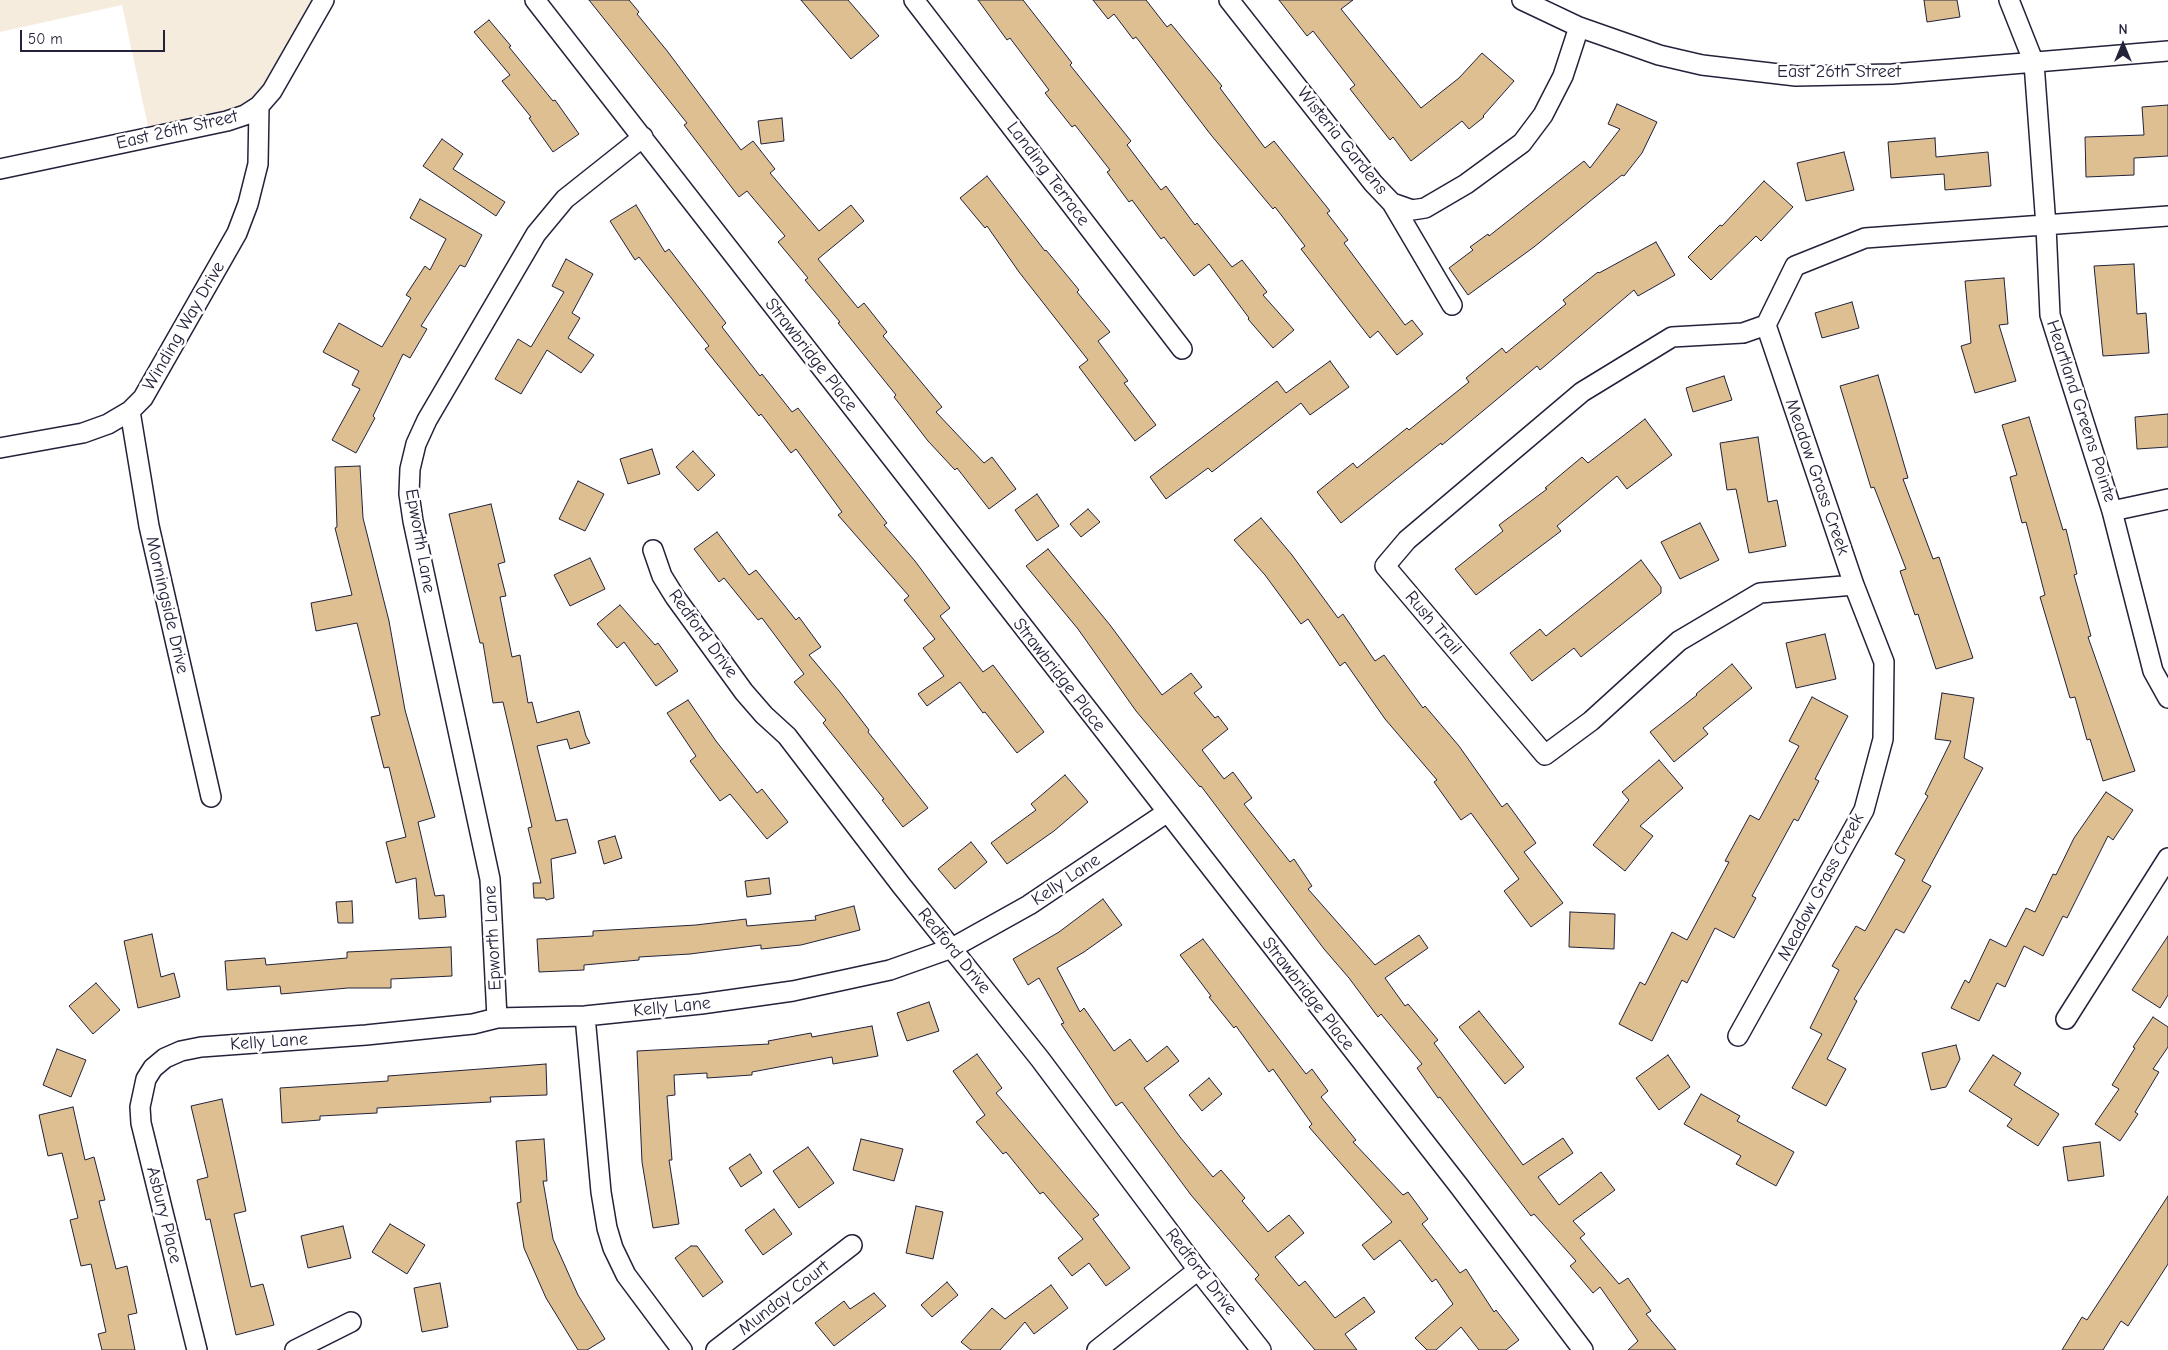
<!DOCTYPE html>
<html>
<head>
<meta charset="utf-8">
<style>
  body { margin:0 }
  #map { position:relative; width:2168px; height:1350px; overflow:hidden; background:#fff; font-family:"Comic Neue",sans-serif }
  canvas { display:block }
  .north { position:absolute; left:2098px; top:20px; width:50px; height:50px; -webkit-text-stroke:4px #fff; paint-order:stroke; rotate:0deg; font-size:14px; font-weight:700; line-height:20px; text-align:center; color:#22223b }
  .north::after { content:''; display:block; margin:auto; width:18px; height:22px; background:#22223b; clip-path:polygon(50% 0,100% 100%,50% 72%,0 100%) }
  .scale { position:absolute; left:20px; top:30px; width:145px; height:22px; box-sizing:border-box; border:2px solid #22223b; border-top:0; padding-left:6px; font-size:15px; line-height:18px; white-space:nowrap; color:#22223b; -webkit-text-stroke:4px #fff; paint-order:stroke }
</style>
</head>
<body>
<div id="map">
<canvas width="2168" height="1350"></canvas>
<div class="north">N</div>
<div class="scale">50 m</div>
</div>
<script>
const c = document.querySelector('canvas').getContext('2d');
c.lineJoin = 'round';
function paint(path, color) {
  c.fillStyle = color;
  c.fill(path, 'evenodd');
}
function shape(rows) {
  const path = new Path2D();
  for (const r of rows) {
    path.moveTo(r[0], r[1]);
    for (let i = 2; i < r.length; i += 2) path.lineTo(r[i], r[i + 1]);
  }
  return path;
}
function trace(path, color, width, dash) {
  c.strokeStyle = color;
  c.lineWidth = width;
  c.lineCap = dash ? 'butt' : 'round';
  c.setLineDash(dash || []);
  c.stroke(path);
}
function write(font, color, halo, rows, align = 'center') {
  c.font = font + ' "Comic Neue",sans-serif';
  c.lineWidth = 5;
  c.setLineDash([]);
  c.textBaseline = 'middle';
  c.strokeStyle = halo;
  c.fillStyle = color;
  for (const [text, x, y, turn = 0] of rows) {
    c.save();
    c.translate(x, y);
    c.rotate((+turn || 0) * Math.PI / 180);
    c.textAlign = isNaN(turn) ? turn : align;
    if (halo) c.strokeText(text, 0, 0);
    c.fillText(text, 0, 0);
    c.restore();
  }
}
paint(shape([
  [0,0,324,0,259,106,150,136,122,5,0,32]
]), '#f5ecde');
const building = shape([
  [589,0,629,0,639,12,637,14,668,52,741,150,753,141,775,169,770,173,819,231,851,205,864,221,818,259,858,308,864,303,887,332,883,336,942,407,936,412,984,463,992,457,1016,489,989,509,957,468,955,470,928,441,894,397,896,395,838,323,840,322,805,280,808,278,778,242,785,236,747,191,739,197,684,125,687,123,589,0],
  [801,0,848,0,879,36,851,59,801,0],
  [978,0,1023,0,1072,63,1070,65,1131,141,1127,145,1161,190,1166,186,1195,225,1197,223,1232,267,1242,260,1267,292,1263,295,1294,330,1273,348,1248,319,1249,318,1209,264,1194,276,1164,237,1161,239,1132,200,1129,202,1107,172,1110,170,1075,125,1072,127,1045,93,1049,90,1010,38,1007,40,978,0],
  [1093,0,1146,0,1167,27,1171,24,1222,86,1220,88,1265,148,1274,141,1330,211,1327,213,1348,240,1344,243,1405,325,1412,320,1423,334,1397,355,1378,331,1370,338,1301,249,1305,246,1275,207,1273,209,1211,135,1136,37,1133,39,1114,14,1108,19,1093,0],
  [1279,0,1353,0,1341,9,1421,108,1459,78,1482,53,1514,81,1483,116,1484,117,1469,129,1462,121,1411,161,1393,137,1390,140,1350,89,1355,85,1313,31,1307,36,1279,0],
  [1924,0,1957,0,1960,17,1927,22,1924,0],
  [489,20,511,46,509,47,553,101,555,100,579,134,553,152,529,118,531,117,502,81,510,75,474,32,489,20],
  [1617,104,1657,122,1642,153,1624,176,1622,175,1534,247,1468,295,1449,268,1473,250,1470,247,1488,234,1489,236,1584,161,1590,168,1620,129,1608,124,1617,104],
  [2168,105,2168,156,2134,158,2134,175,2086,177,2085,137,2144,135,2142,107,2168,105],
  [782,118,784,141,761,144,758,121,782,118],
  [1935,138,1936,157,1988,152,1991,186,1945,190,1944,174,1891,178,1888,142,1935,138],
  [442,139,463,154,453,169,505,202,496,216,423,166,442,139],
  [1844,152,1854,190,1806,201,1797,163,1844,152],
  [987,176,1045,251,1046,250,1079,290,1077,292,1110,332,1098,341,1128,381,1124,383,1156,425,1135,441,1079,367,1088,360,1019,272,987,226,985,228,960,198,987,176],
  [1764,181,1793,207,1761,241,1756,236,1711,280,1688,257,1720,225,1722,226,1764,181],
  [420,199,482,235,465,267,460,265,421,326,427,329,410,358,403,354,373,416,375,418,356,453,332,440,360,389,352,385,359,371,323,352,339,323,382,347,411,298,406,295,425,266,430,270,446,239,410,218,420,199],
  [636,205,665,252,669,249,726,323,722,327,760,376,762,374,792,412,798,408,887,523,884,525,915,561,950,608,940,616,983,672,993,665,1044,732,1017,753,985,712,983,713,960,682,927,706,918,694,944,676,923,648,935,639,904,600,909,596,838,515,842,512,796,449,791,453,761,414,759,416,705,349,709,346,639,257,635,260,610,221,636,205],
  [1656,242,1675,275,1638,296,1634,290,1540,370,1537,366,1442,445,1441,443,1341,523,1317,492,1353,463,1357,468,1407,428,1409,430,1469,382,1466,378,1502,348,1506,353,1566,304,1563,300,1598,272,1599,273,1656,242],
  [566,259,593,274,572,313,580,318,568,338,594,355,581,373,547,350,521,394,495,379,518,339,531,347,564,292,552,286,566,259],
  [2134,264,2137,314,2146,313,2149,353,2103,356,2094,266,2134,264],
  [2004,278,2008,324,1999,325,2016,381,1975,393,1961,346,1971,343,1965,281,2004,278],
  [1852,302,1859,328,1822,338,1815,313,1852,302],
  [1330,361,1349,387,1310,415,1301,403,1212,472,1208,468,1166,499,1150,477,1277,381,1286,393,1330,361],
  [1878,375,1908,478,1903,479,1933,559,1939,557,1973,658,1936,669,1918,614,1915,615,1900,571,1906,569,1874,487,1871,488,1840,386,1878,375],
  [1724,376,1732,400,1693,412,1686,388,1724,376],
  [2168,414,2168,447,2137,449,2135,417,2168,414],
  [2029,417,2063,530,2066,529,2077,574,2074,575,2091,636,2088,637,2135,771,2103,781,2090,739,2087,740,2075,697,2070,698,2057,654,2040,597,2045,595,2026,522,2022,523,2010,477,2017,475,2002,425,2029,417],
  [1645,419,1672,455,1627,489,1617,476,1557,526,1561,531,1476,595,1455,569,1503,531,1499,525,1547,489,1545,488,1582,457,1588,463,1645,419],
  [1758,437,1768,502,1777,500,1786,546,1749,553,1736,489,1727,490,1720,443,1758,437],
  [652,449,660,474,628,484,620,459,652,449],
  [693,451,715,475,698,491,676,467,693,451],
  [360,466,363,518,389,621,405,710,435,817,418,822,435,896,444,895,446,917,419,919,416,878,396,883,386,842,406,837,389,767,384,768,371,717,380,715,357,623,316,631,311,603,352,595,335,528,337,527,335,467,360,466],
  [578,481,604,494,585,531,559,519,578,481],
  [1037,494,1059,526,1037,541,1015,510,1037,494],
  [491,504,505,562,498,564,506,596,500,597,512,657,520,655,528,703,532,702,537,723,579,711,586,736,590,743,570,749,567,739,537,746,556,821,567,819,576,853,551,859,554,898,546,900,545,898,534,898,533,883,541,883,528,828,532,827,503,702,493,703,483,643,480,643,449,514,491,504],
  [1088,509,1100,522,1081,537,1070,524,1088,509],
  [1261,518,1292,555,1338,618,1343,614,1375,661,1384,655,1423,708,1425,706,1459,746,1502,807,1507,803,1536,843,1524,852,1563,903,1531,927,1504,891,1519,879,1471,813,1461,820,1434,782,1437,780,1385,719,1345,662,1340,666,1308,619,1301,624,1265,575,1234,540,1261,518],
  [1700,523,1719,560,1680,579,1661,542,1700,523],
  [717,532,749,575,756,570,796,620,799,617,821,647,809,655,840,692,869,730,868,732,928,808,903,827,882,800,884,799,823,723,826,720,794,682,804,674,762,618,758,620,724,578,719,582,694,549,717,532],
  [1048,549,1110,625,1162,695,1191,673,1202,687,1194,693,1215,718,1218,716,1228,729,1202,750,1224,779,1233,772,1252,798,1244,804,1290,862,1294,859,1312,886,1308,889,1375,965,1419,935,1428,948,1385,978,1405,1006,1408,1004,1438,1040,1434,1043,1523,1165,1563,1138,1573,1153,1538,1177,1559,1205,1601,1172,1615,1190,1573,1221,1585,1234,1580,1238,1619,1284,1628,1278,1651,1311,1646,1314,1676,1350,1628,1350,1638,1341,1600,1287,1593,1293,1570,1266,1576,1261,1534,1214,1531,1216,1440,1097,1438,1098,1417,1068,1422,1064,1381,1014,1378,1017,1349,978,1324,949,1201,786,1200,787,1136,711,1078,629,1026,566,1048,549],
  [590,558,605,589,570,606,554,575,590,558],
  [1641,560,1661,587,1661,593,1581,657,1574,648,1532,681,1510,653,1540,629,1546,636,1641,560],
  [620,605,655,645,658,643,678,671,656,686,624,642,617,648,597,624,620,605],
  [1825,634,1836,679,1796,688,1786,643,1825,634],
  [1732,664,1752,688,1703,728,1708,734,1674,762,1650,732,1697,695,1696,694,1732,664],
  [1942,693,1974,698,1964,758,1983,768,1922,881,1931,886,1904,933,1896,929,1854,999,1857,1001,1827,1059,1846,1069,1826,1106,1792,1088,1822,1034,1810,1028,1839,970,1832,966,1856,926,1865,931,1905,860,1895,854,1928,796,1925,794,1951,741,1935,739,1942,693],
  [1812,697,1848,716,1815,779,1819,781,1798,821,1794,819,1752,896,1756,898,1734,938,1715,928,1687,983,1682,980,1652,1041,1619,1024,1640,982,1645,985,1672,932,1687,940,1729,862,1725,861,1750,815,1759,820,1799,746,1789,741,1812,697],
  [688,700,716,741,757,793,762,789,788,822,767,839,730,794,720,801,690,761,696,756,667,713,688,700],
  [1659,760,1683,788,1640,826,1653,836,1625,871,1593,845,1629,800,1622,792,1659,760],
  [1065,775,1088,802,1054,831,1007,864,991,843,1036,810,1031,804,1065,775],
  [2106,792,2133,810,2113,840,2108,836,2067,918,2063,916,2043,956,2024,946,2005,987,1997,983,1979,1021,1951,1008,1965,980,1969,983,1990,939,2006,947,2026,908,2035,912,2053,874,2056,875,2074,838,2106,792],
  [615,836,622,858,604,864,598,841,615,836],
  [971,842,987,862,955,889,938,869,971,842],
  [769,878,771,894,747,897,745,881,769,878],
  [1103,899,1122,925,1084,952,1057,968,1080,1012,1084,1008,1114,1051,1130,1039,1147,1062,1167,1046,1179,1061,1144,1088,1180,1137,1213,1177,1221,1170,1245,1198,1242,1201,1268,1232,1289,1215,1304,1233,1275,1257,1299,1286,1305,1281,1335,1318,1364,1297,1375,1312,1345,1334,1357,1350,1315,1350,1255,1279,1259,1275,1191,1195,1122,1102,1116,1106,1061,1024,1064,1023,1039,978,1028,985,1013,959,1059,932,1103,899],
  [352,901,353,923,338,923,336,902,352,901],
  [854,906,860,930,801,945,761,949,761,945,690,954,639,957,639,960,584,965,584,970,539,972,537,939,593,936,593,931,696,925,746,919,747,926,816,920,815,916,854,906],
  [1570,912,1615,914,1614,949,1569,947,1570,912],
  [152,934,161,977,174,973,180,997,138,1008,124,941,152,934],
  [2168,936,2168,995,2160,1008,2132,990,2168,936],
  [1203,939,1306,1074,1312,1069,1328,1091,1321,1097,1356,1140,1353,1142,1403,1195,1408,1192,1428,1219,1422,1224,1460,1273,1466,1269,1494,1312,1496,1310,1519,1340,1506,1350,1479,1350,1461,1327,1436,1350,1427,1350,1415,1338,1453,1304,1436,1279,1432,1282,1400,1240,1374,1260,1362,1245,1392,1222,1309,1127,1312,1124,1273,1069,1269,1072,1236,1026,1234,1028,1209,997,1211,996,1180,955,1203,939],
  [451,947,452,976,391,979,391,988,348,988,281,994,280,986,227,990,225,961,265,958,266,965,347,958,347,952,451,947],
  [96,983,120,1010,93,1034,69,1006,96,983],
  [929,1002,939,1031,907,1041,897,1013,929,1002],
  [1479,1011,1524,1067,1505,1084,1459,1027,1479,1011],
  [2153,1017,2168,1027,2168,1047,2153,1069,2159,1072,2135,1112,2138,1114,2120,1141,2095,1124,2119,1089,2112,1085,2135,1048,2133,1047,2153,1017],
  [872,1026,878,1056,833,1064,832,1057,752,1072,752,1075,707,1078,707,1073,674,1075,675,1095,667,1096,672,1160,669,1160,679,1224,653,1228,642,1162,637,1051,769,1044,768,1041,811,1033,812,1037,872,1026],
  [1956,1045,1960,1059,1946,1087,1931,1090,1922,1053,1956,1045],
  [57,1049,86,1060,71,1097,43,1085,57,1049],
  [977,1054,1002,1088,996,1093,1099,1215,1093,1219,1130,1268,1106,1286,1089,1263,1072,1276,1058,1258,1083,1239,1043,1192,1040,1194,1006,1152,1003,1154,976,1122,985,1115,953,1071,977,1054],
  [1668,1055,1690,1087,1659,1110,1636,1078,1668,1055],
  [1993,1055,2021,1073,2014,1085,2059,1114,2038,1146,2007,1126,2012,1119,1969,1091,1993,1055],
  [546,1064,547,1095,490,1097,491,1102,377,1108,377,1113,320,1116,320,1120,282,1123,280,1088,388,1081,388,1076,546,1064],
  [1209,1078,1222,1094,1202,1111,1189,1095,1209,1078],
  [1701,1094,1740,1116,1737,1121,1794,1152,1776,1186,1736,1164,1741,1156,1684,1124,1701,1094],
  [222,1099,246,1211,234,1214,251,1287,263,1284,274,1325,236,1335,210,1219,206,1220,197,1180,208,1177,191,1106,222,1099],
  [73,1107,85,1160,94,1157,105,1200,99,1201,116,1269,127,1266,137,1313,128,1315,135,1350,102,1350,98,1334,106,1332,91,1264,81,1266,70,1220,78,1218,62,1153,48,1156,39,1115,73,1107],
  [544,1139,547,1181,543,1181,553,1239,578,1295,605,1339,587,1350,578,1350,546,1298,524,1248,517,1203,521,1202,516,1141,544,1139],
  [861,1139,903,1149,894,1181,853,1170,861,1139],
  [2100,1142,2104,1176,2068,1181,2063,1147,2100,1142],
  [808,1147,834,1183,799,1208,773,1171,808,1147],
  [750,1154,762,1173,741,1187,729,1168,750,1154],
  [2168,1196,2168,1264,2128,1326,2121,1321,2103,1350,2062,1350,2082,1317,2087,1320,2168,1196],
  [916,1206,943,1212,933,1259,906,1253,916,1206],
  [774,1209,792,1234,763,1255,745,1230,774,1209],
  [390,1224,425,1245,407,1274,372,1252,390,1224],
  [343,1226,351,1258,308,1268,301,1236,343,1226],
  [691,1246,697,1246,723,1282,703,1297,675,1258,691,1246],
  [947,1282,958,1295,932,1317,921,1305,947,1282],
  [440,1283,448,1327,422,1332,414,1288,440,1283],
  [1051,1285,1068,1308,1034,1334,1025,1322,1000,1350,971,1350,961,1342,992,1308,1005,1319,1051,1285],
  [874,1293,886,1306,834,1346,815,1323,844,1301,850,1309,874,1293]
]);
paint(building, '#debf91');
trace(building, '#22223b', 1);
const minor = shape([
  [535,0,1459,1186,1583,1350],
  [914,0,1182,349],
  [1229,0,1373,183,1392,203,1412,210,1425,208,1466,184,1522,143,1543,115,1563,76,1579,27],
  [1522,0,1579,27,1659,55,1702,65,1796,76,1892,74,2168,51],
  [2009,0,2034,63,2046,226,2050,315,2112,511,2153,671,2168,698],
  [0,169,227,121,245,115,259,106,272,91,324,0],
  [1392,203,1452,305],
  [1766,325,1743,333,1672,337,1582,392,1407,540,1385,566,1545,755,1591,721,1679,641,1760,593,1854,585],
  [130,411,149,526,211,797],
  [0,448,83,433,108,424,130,411,143,398,237,233,248,204,258,164,259,106],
  [2112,511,2168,499],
  [653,550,662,576,675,597,744,692,764,715,787,736,901,885,1040,1059,1198,1270,1261,1350],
  [585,1016,601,1192,607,1228,613,1248,626,1275,682,1350],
  [497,1018,490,879,413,521,409,494,410,469,416,444,427,420,536,234,565,199,643,137],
  [2066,1019,2168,858],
  [1738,1036,1864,810,1883,739,1884,662,1854,585,1766,325,1795,266,1865,238,2168,216],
  [197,1350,141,1123,140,1107,146,1079,153,1068,165,1058,181,1051,201,1047,366,1035,473,1024,497,1018,585,1016,701,1004,793,991,890,970,952,948,1029,905,1166,813],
  [295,1350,351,1322],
  [716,1350,852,1245],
  [1097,1350,1198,1270]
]);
trace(minor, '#22223b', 22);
trace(minor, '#fff', 19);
write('18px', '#22223b', '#fff', [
  ["East 26th Street",1839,72],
  ["East 26th Street",177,130,-13],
  ["Wisteria Gardens",1342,141,51],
  ["Landing Terrace",1048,174,53],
  ["Winding Way Drive",184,326,-60],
  ["Strawbridge Place",811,355,52],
  ["Heartland Greens Pointe",2081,411,72],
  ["Meadow Grass Creek",1817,477,71],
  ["Epworth Lane",420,541,80],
  ["Morningside Drive",167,605,77],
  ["Rush Trail",1433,623,50],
  ["Redford Drive",703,634,54],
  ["Strawbridge Place",1059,675,52],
  ["Kelly Lane",1066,880,-34],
  ["Meadow Grass Creek",1821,887,-62],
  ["Epworth Lane",493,938,-93],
  ["Redford Drive",954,951,51],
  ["Strawbridge Place",1308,994,52],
  ["Kelly Lane",672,1007,-6],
  ["Kelly Lane",269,1042,-4],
  ["Asbury Place",164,1215,76],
  ["Redford Drive",1201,1272,52],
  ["Munday Court",784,1298,-38]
]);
</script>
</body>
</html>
